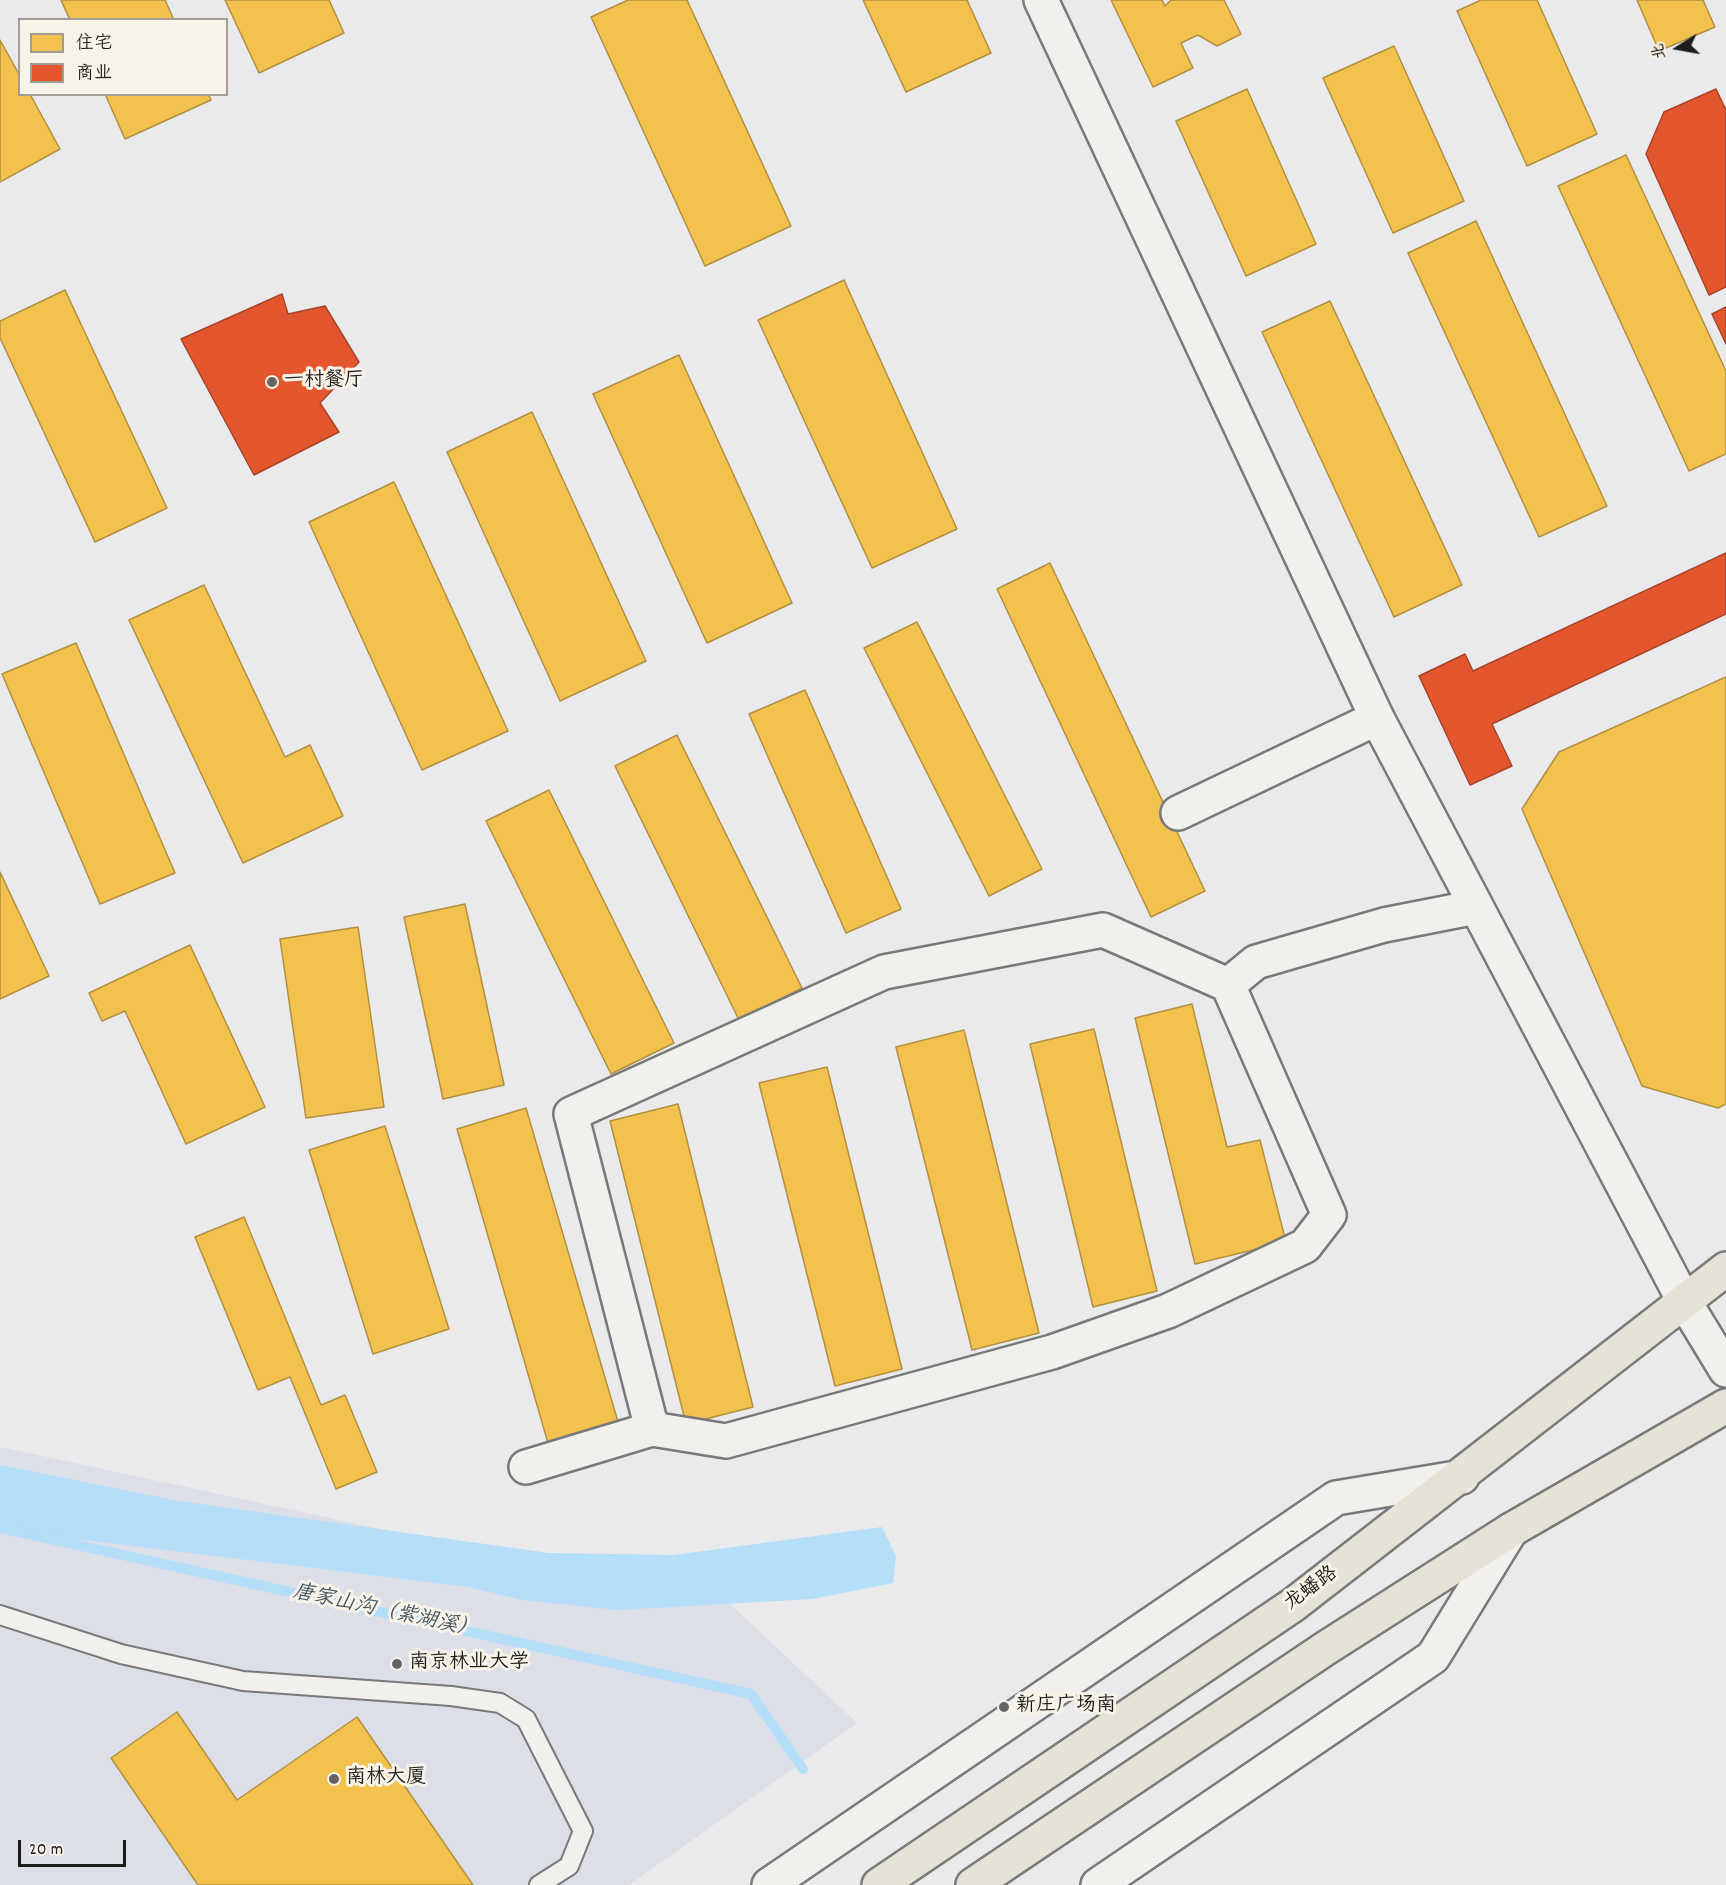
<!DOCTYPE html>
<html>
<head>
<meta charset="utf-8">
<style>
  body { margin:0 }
  #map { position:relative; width:1726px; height:1885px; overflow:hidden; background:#eaeaed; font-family:Dekko,"LXGW WenKai TC",sans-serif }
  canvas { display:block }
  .legend { position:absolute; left:18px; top:18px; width:210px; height:78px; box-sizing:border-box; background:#f7f3e8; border:2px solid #9f9d96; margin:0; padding:8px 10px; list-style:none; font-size:18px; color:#1c1c1c }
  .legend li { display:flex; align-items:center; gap:12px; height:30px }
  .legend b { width:30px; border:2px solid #9f9d96 }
  .north { position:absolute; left:1648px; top:18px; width:60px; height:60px; -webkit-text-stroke:4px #f7f3e8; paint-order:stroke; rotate:259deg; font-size:16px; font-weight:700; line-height:24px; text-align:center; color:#1c1c1c }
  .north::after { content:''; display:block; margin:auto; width:21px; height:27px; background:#1c1c1c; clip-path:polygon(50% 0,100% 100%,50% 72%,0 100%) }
  .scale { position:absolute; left:18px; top:1840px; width:108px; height:27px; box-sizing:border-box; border:3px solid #1c1c1c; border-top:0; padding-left:8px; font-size:18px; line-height:21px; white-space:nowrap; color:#1c1c1c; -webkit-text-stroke:4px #f7f3e8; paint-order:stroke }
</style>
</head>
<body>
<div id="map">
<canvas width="1726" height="1885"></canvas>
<ul class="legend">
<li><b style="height:16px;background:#f2c14e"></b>住宅</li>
<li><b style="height:16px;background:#e4572e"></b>商业</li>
</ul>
<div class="north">北</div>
<div class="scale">20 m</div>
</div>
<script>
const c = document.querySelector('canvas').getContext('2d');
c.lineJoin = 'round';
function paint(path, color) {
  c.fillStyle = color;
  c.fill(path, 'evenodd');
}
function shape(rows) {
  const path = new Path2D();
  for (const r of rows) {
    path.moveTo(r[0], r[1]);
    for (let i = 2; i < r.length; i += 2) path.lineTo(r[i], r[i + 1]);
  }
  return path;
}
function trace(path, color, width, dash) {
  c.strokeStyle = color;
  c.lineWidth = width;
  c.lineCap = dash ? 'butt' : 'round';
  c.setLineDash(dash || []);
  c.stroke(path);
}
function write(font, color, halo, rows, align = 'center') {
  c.font = font + ' Dekko,"LXGW WenKai TC",sans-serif';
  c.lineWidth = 6;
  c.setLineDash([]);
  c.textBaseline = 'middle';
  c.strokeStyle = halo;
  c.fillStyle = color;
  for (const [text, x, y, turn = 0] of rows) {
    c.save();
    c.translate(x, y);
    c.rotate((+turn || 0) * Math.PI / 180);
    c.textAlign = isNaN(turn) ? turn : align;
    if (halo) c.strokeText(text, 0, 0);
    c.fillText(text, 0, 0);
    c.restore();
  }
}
paint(shape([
  [0,1447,730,1604,857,1723,629,1885,0,1885]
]), '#dcdee8');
paint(shape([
  [0,1465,179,1501,549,1553,674,1555,882,1527,896,1556,893,1583,813,1599,618,1610,522,1600,469,1587,11,1531,0,1527]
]), '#b5def9');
const homes = shape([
  [61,0,165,0,174,20,70,20,61,0],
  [225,0,329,0,344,33,259,73,225,0],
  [628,0,687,0,791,226,705,266,591,17,628,0],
  [863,0,967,0,991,53,906,92,863,0],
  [1111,0,1162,0,1165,6,1171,0,1224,0,1241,34,1217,46,1198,35,1181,43,1193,68,1153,87,1111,0],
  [1481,0,1537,0,1597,134,1527,166,1457,11,1481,0],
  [1637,0,1703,0,1715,27,1659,51,1637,0],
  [0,40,20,76,20,94,30,94,60,149,0,182,0,40],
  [1394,46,1464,201,1393,233,1323,78,1394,46],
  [1247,89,1316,244,1246,276,1176,121,1247,89],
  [105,94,208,94,211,100,125,139,105,94],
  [1626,155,1726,371,1726,454,1689,471,1558,186,1626,155],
  [1476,221,1607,506,1539,537,1408,253,1476,221],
  [844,280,957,529,872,568,758,320,844,280],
  [65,290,167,508,95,542,0,338,0,321,65,290],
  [1330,301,1462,585,1394,617,1262,332,1330,301],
  [679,355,792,603,707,643,593,394,679,355],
  [532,412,646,661,560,701,447,452,532,412],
  [394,482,508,731,422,770,309,522,394,482],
  [1050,563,1205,891,1151,917,997,589,1050,563],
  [204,585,285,757,310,745,343,816,243,863,129,620,204,585],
  [917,622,1042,869,989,896,864,648,917,622],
  [76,643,175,873,100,904,2,674,76,643],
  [1726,677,1726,1104,1718,1108,1642,1086,1522,809,1559,752,1726,677],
  [805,690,901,909,846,933,749,714,805,690],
  [677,735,802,988,739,1020,615,766,677,735],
  [549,790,674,1043,611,1074,486,821,549,790],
  [0,872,49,976,0,999,0,872],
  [465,904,504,1085,443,1099,404,917,465,904],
  [358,927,384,1107,306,1118,280,939,358,927],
  [190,945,265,1107,186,1144,125,1011,102,1021,89,993,190,945],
  [1192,1004,1227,1147,1260,1140,1286,1242,1195,1264,1135,1018,1192,1004],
  [1094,1029,1157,1291,1093,1307,1030,1044,1094,1029],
  [964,1030,1039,1333,972,1350,896,1047,964,1030],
  [827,1067,902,1369,835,1386,759,1083,827,1067],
  [678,1104,753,1407,686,1424,610,1121,678,1104],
  [526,1108,618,1422,548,1443,457,1129,526,1108],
  [385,1126,449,1329,373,1354,309,1150,385,1126],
  [244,1217,321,1405,345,1395,377,1472,336,1489,290,1377,258,1390,195,1237,244,1217],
  [177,1712,237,1800,357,1717,473,1885,198,1885,111,1758,177,1712]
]);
paint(homes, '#f2c14e');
trace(homes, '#b2903f', 1.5);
const shops = shape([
  [1716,89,1726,110,1726,287,1709,295,1646,154,1664,112,1716,89],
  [282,294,288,314,325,306,359,362,320,403,339,432,254,475,181,339,282,294],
  [1726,307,1726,344,1712,314,1726,307],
  [1726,553,1726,614,1492,724,1512,766,1470,785,1419,676,1465,654,1473,671,1726,553]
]);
paint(shops, '#e4572e');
trace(shops, '#a84529', 1.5);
trace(shape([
  [0,1528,751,1694,803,1769]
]), '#b5def9', 10);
const lane = shape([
  [0,1615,121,1654,243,1681,451,1696,500,1703,526,1719,583,1831,569,1866,539,1885]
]);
const street = shape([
  [1178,813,1377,718],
  [652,1429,571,1114,884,972,1103,930,1228,985],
  [526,1467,652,1429,726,1441,1052,1352,1168,1311,1305,1246,1329,1215,1228,985,1256,962,1384,925,1476,907]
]);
const secondary = shape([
  [1041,0,1377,718,1684,1301,1726,1370],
  [769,1885,1336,1498,1462,1477],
  [1098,1885,1433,1657,1511,1530]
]);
const primary = shape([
  [879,1885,1293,1605,1726,1269],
  [973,1885,1326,1648,1511,1530,1726,1406]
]);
trace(lane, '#79797a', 22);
trace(street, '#79797a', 38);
trace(secondary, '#79797a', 38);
trace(primary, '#79797a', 38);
trace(lane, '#f1f0ed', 18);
trace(street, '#f1f0ed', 33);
trace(secondary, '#f1f0ed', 33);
trace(primary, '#e7e2d6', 33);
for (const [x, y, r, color] of [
  [272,382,6,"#646465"],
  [397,1664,6,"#646465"],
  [1004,1707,6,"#646465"],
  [334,1779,6,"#646465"]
]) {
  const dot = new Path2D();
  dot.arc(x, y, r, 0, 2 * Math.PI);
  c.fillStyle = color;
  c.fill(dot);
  trace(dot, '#f7f3e8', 2);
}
write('20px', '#1c1c1c', '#f7f3e8', [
  ["一村餐厅",284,382],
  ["南京林业大学",409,1664],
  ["新庄广场南",1016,1707],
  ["南林大厦",346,1779]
], 'left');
write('20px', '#1c1c1c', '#f7f3e8', [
  ["龙蟠路",1312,1590,-36]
]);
write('italic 21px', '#435560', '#f7f3e8', [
  ["唐家山沟（紫湖溪）",385,1613,12]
]);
</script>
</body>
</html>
